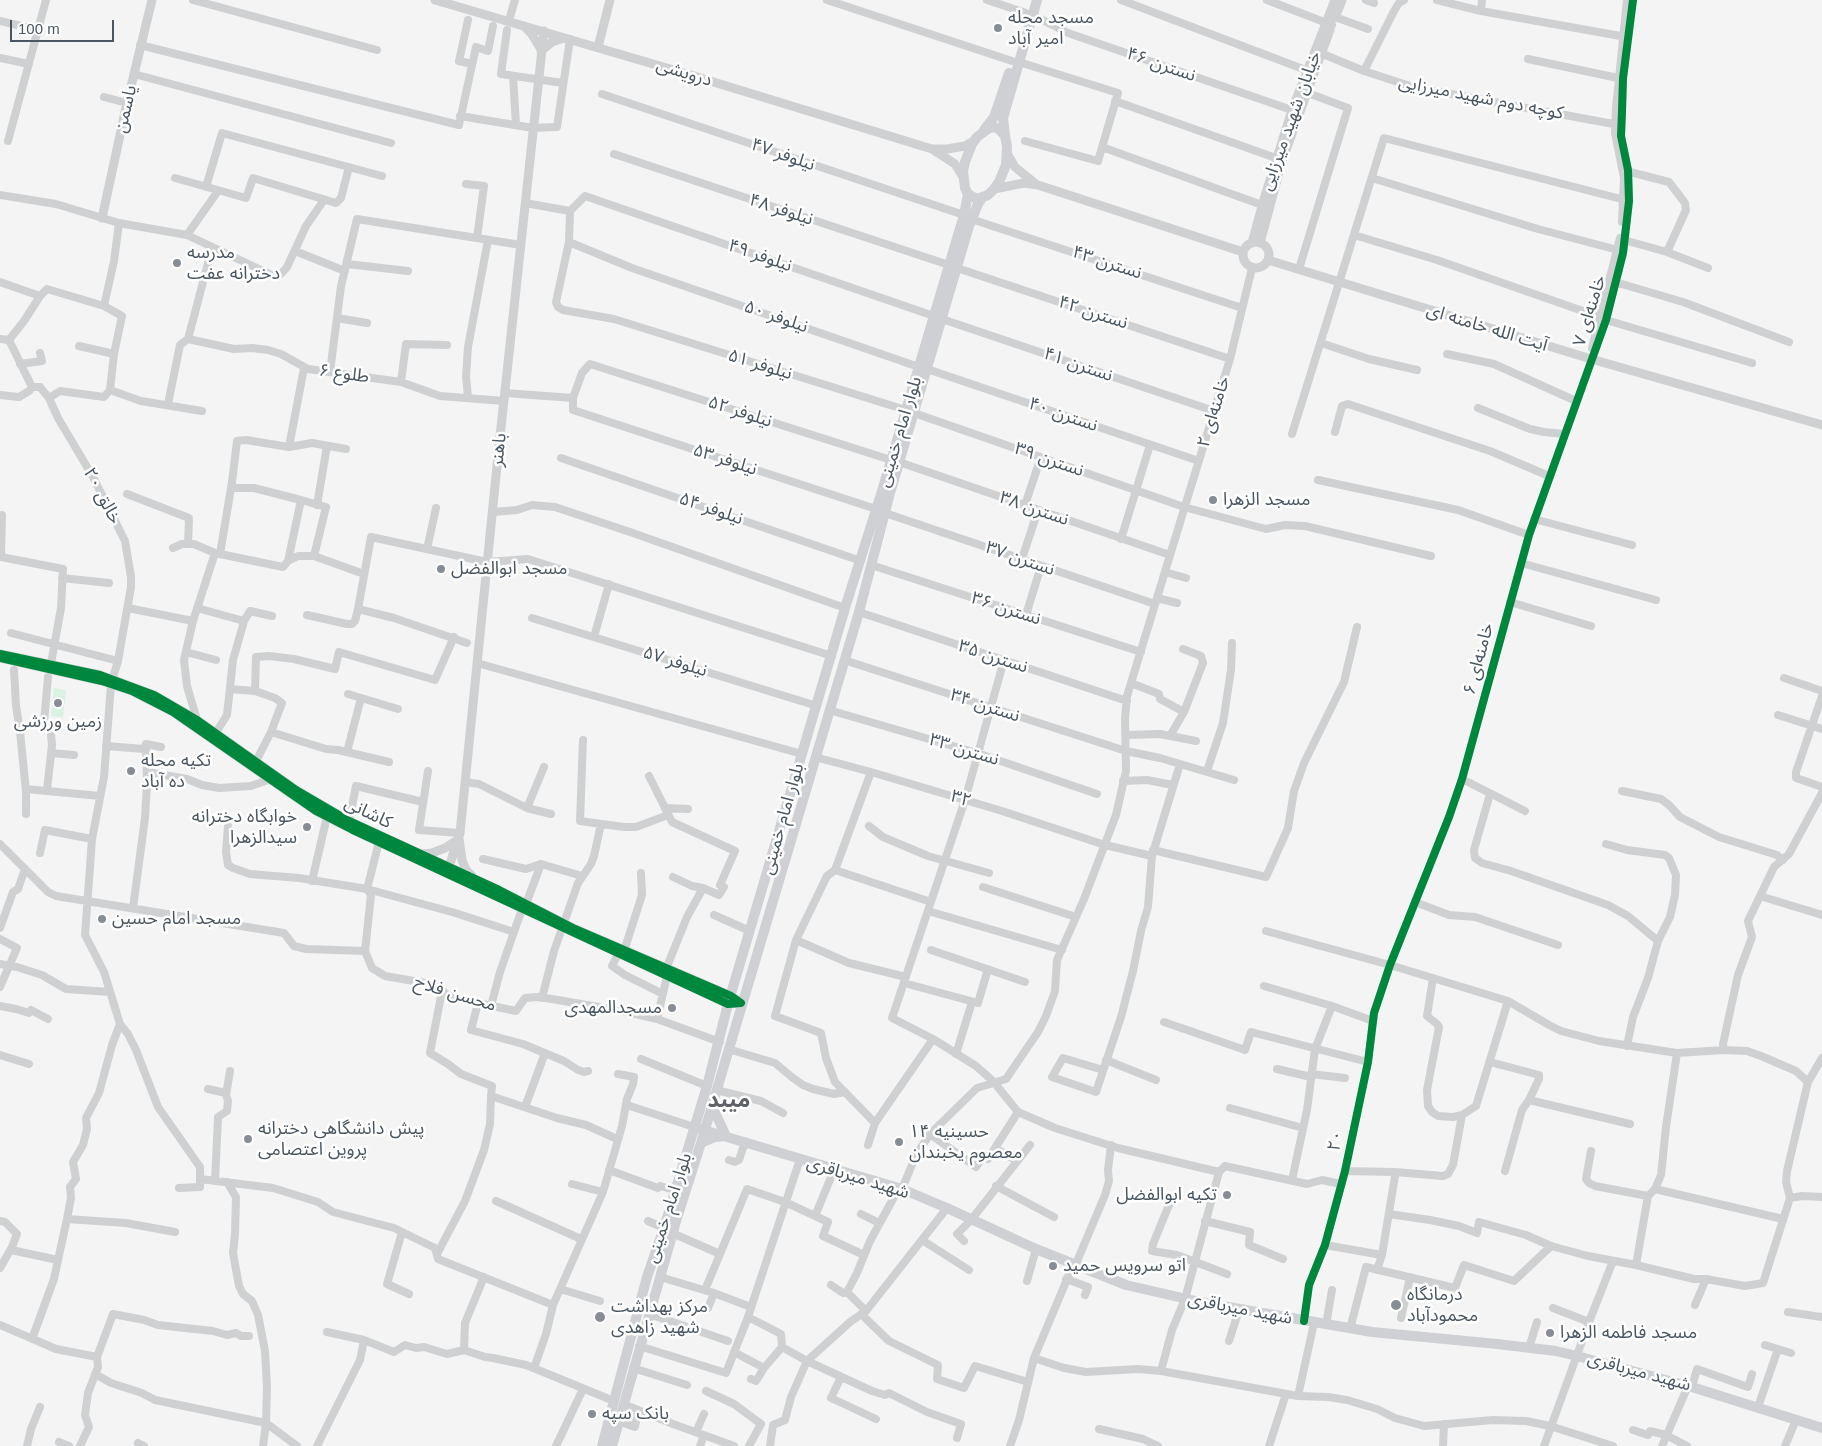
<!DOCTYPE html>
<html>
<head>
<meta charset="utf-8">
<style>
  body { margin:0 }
  #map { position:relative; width:1822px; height:1446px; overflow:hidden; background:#f4f4f4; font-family:Helvetica,sans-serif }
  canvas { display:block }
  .scale { position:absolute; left:10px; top:20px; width:104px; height:22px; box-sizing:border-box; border:2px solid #4a5661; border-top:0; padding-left:6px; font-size:15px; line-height:18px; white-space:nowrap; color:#4a5661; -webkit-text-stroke:4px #fff; paint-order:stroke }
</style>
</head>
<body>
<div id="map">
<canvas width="1822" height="1446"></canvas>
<div class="scale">100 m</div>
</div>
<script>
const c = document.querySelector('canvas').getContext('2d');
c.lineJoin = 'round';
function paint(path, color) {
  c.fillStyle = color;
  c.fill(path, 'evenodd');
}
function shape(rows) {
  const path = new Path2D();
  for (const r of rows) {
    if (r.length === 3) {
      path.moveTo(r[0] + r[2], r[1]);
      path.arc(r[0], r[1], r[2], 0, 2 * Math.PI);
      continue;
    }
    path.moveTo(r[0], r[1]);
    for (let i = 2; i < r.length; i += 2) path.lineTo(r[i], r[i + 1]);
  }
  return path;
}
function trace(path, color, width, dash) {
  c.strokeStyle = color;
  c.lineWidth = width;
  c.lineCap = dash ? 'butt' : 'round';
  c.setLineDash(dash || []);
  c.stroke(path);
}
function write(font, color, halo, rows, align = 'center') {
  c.font = font + ' Helvetica,"Noto Sans Arabic",sans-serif';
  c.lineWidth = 5;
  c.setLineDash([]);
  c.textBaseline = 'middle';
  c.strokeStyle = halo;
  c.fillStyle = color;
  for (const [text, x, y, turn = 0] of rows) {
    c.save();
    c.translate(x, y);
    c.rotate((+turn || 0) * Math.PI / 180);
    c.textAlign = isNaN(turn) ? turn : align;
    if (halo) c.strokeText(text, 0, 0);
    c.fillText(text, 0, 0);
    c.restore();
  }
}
paint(shape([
  [54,688,66,690,63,718,51,716]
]), '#d9f2e3');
trace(shape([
  [193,0,377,50],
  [827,0,1012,61],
  [987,0,1026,13],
  [1121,0,1311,72],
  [1267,0,1332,25],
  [1366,0,1374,3],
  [1437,0,1481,11],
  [1482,0,1481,11,1626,37],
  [1033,15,1068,33,1292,110],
  [1335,17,1368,29],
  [468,20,459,61,472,64],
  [509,20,515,0],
  [0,21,38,30],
  [507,30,501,74,563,83],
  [140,45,459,125,476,47,488,51,493,26],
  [1318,52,1364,71,1413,87,1619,125],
  [0,58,29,64],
  [1528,59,1618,78],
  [1019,62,1118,93,1098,161,1025,141],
  [1364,71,1394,11,1399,3,1404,0],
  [134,74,391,143],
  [513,76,516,125],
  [602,94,964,215],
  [104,97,127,103],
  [1115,101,1276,158],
  [460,116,533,128,557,127,570,39],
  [8,141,46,0],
  [1102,147,1262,205],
  [614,154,949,265],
  [1626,171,1669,182,1685,203,1686,210,1667,252],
  [175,178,246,198,253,178,336,203,341,198,349,167],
  [1372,178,1538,229,1618,250],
  [466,184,484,186,477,238],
  [206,187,222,133,382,176],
  [0,195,56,204,119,223,187,235,276,277,282,273,287,267,306,226,324,200],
  [525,203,570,211],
  [971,219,1242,308],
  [1622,222,1624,178,1615,133,1616,108,1627,0],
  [187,235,218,191],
  [1354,235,1437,260,1600,317],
  [1624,240,1667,252,1708,268],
  [569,242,556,302,558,307,563,310,614,319,906,410],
  [295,251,345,271],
  [347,264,408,271],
  [957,268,1230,359],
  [1299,269,1348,108,1308,93],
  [0,282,40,296],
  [1615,282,1683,302,1789,342],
  [337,318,367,323],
  [942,319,1214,411],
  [1606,320,1752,363],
  [0,339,9,340,32,387,40,387,49,398,58,418,93,477,125,541,131,577,131,587,118,661,111,684,104,777,92,839,85,935,104,972,120,1024,128,1034,136,1050,158,1107,200,1167,200,1187,179,1188],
  [188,339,234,349,252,348,268,350,281,354,308,369,401,382,440,396,504,401],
  [9,340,24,321,40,296,47,289,104,306,114,261,119,223],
  [1321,343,1369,359,1417,370],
  [79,346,114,354],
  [1592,348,1620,238],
  [1447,354,1494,364,1576,401],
  [20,364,42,361,40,353],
  [919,367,632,268,581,247,569,242,570,211,585,196,934,316],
  [927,369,1199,461],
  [330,372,341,286,357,219,521,245],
  [401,382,406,344,447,345],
  [110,390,141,401,202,411],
  [505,393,573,398,573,410,876,509],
  [0,395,19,397,29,391,32,387],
  [468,397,466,377,468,347,488,240],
  [49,398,60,391,104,397,110,390,114,354,122,316,104,306],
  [573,398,582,373,590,364,891,460],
  [168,404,180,345,188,339,212,248],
  [1478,408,1530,429,1544,432,1564,434],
  [914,413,1184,507,1266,529,1285,525,1305,526,1431,556],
  [1335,432,1342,406,1348,404,1490,451,1549,476],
  [1292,434,1384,138,1629,201],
  [289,447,304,368],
  [561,458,861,561],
  [899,462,1170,555],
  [1318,480,1458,510,1529,535],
  [231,488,254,488,301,500,288,561],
  [127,494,189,518,188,544],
  [301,500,326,507,314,556],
  [317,505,327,446],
  [1025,505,1041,457],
  [493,512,517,510,532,505,555,507,630,532,845,608],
  [885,513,1155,604],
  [2,515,1,557,63,569,61,608,50,669],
  [1534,519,1632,545],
  [1121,539,1150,445],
  [173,548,182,544,194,544,215,553,283,567,288,561,298,556,314,556,364,574],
  [427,549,436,508],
  [220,554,232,482,237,441,246,440,289,447,312,443,346,449],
  [1022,559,1038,510],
  [1521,563,1656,600],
  [871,565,1141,652],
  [1165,572,1186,578],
  [62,578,109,583],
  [1157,598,1177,603],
  [1510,602,1591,626],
  [128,608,193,621,215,553],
  [197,608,244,621,233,660,227,715,214,736],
  [358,609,371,537,487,562,528,559,832,656],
  [859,612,1127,701],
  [307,615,347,624,352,624,355,621,358,609,394,618,467,643],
  [1026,615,1041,566],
  [532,618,817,706],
  [193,621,184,660,187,686,197,720,194,723],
  [244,621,250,611,272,616],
  [11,633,118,661],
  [594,637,609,584],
  [186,652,216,660],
  [844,660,1126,751,1160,758,1234,780],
  [1004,660,965,800,892,1018,933,1039,976,1066,993,1081,1018,1112,1055,1128,1118,1148,1219,1172],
  [477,663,802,754],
  [14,670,16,706,20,731,26,792,26,814],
  [1784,678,1822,691],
  [1131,683,1159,694,1160,699,1184,712],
  [230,689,255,691,275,698,282,703,271,732,253,767],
  [255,691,256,657,269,656,294,659,335,669,339,652,435,680,454,637],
  [348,694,398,709],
  [1822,696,1796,772,1796,778,1822,787],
  [829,710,977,753,1097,794],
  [1778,715,1822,729],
  [271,732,326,749,338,750,389,762],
  [1126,735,1160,734,1196,741],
  [1170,736,1184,712,1203,663,1201,656,1183,649],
  [583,740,580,821,624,827,636,827,668,815],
  [106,746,144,749,146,744,161,747],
  [347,752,361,698],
  [51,753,74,755],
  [815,757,871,772,1002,811,1105,845,1152,856,1180,764],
  [428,771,419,830,460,833],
  [1207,771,1223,723,1231,670,1232,643],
  [147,772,187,779,202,785,219,788,251,786,271,779],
  [649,776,672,822,735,851,720,885],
  [1462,779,1525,811],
  [1123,781,1147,780,1173,785],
  [465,782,479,784,527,808,551,814],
  [26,789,100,796],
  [47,790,52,745,50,724,44,723,48,677],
  [1622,791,1661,799,1669,805,1680,817,1719,837,1777,855,1783,860],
  [1490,794,1474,850,1475,858,1482,863,1511,871,1608,905,1628,916,1658,941],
  [527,808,544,767],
  [665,808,688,809],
  [349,821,356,786,423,802],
  [228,826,226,852,228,865,233,868,250,874,299,878,367,889,371,895,365,951],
  [869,826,883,837,928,856,989,873],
  [380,838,367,889,452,912,514,932],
  [0,844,48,892,56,896,284,933,294,946,306,949,365,951,372,968,385,976,437,985,447,995,478,1003,516,1011,525,998,538,997,552,999,627,1012,657,1019,720,1042],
  [1606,844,1627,850,1665,855,1669,858,1676,875,1675,895,1670,917,1658,941,1648,978,1633,1017,1627,1046],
  [1153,850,1266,877,1288,828,1294,791,1304,763,1344,682,1357,627],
  [40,853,45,830,92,839],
  [483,859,526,869,541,864,582,876],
  [835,870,871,772],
  [673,877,692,886,703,888,719,895,724,887],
  [312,881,328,812],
  [983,887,1076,917],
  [1760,896,1822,915],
  [1415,902,1449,915,1475,917,1558,945],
  [133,908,145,818,147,784,146,744],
  [928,911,1062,950],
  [714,915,750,931],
  [0,928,13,892,18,889,25,869],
  [1266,931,1390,965,1508,1001,1549,1025,1561,1031,1599,1041,1677,1053,1724,1050,1747,1051,1761,1056,1796,1071,1808,1082],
  [0,939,17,948,0,987],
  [796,940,849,963,906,977],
  [931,950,1025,982],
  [618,954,612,966,625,975,663,994],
  [621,955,624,951,642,895,641,873],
  [0,964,17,967,42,975,66,989,110,992],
  [1433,978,1427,1016,1437,1024,1439,1027,1427,1090,1428,1106,1432,1112,1438,1116,1453,1117,1462,1115],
  [904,983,978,1003,988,969],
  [1264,986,1332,1006,1373,1021],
  [442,991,430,1053,448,1064,461,1074,492,1086,491,1096,557,1118,586,1125,617,1139],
  [542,998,554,951,578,883,591,864,594,856,601,824],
  [478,1003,471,1030,523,1044,564,1061,578,1070,584,1072,588,1071],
  [0,1006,16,1009,29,1013,31,1010,48,1019],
  [491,1006,500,972,522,909,526,904,541,864],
  [657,1019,667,976,666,969,687,917,703,888],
  [1164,1022,1245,1050,1251,1032,1368,1062],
  [728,1049,775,1063,793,1078,803,1085,813,1089,834,1094,845,1092],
  [1724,1050,1723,1044,1738,975,1752,937,1748,921,1774,867,1789,854,1822,793],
  [956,1054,972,1002],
  [0,1055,29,1064],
  [641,1059,707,1086],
  [1106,1060,1156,1080],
  [1490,1062,1539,1075,1539,1079,1529,1100,1522,1110,1505,1171],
  [1277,1069,1311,1077],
  [1103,1070,1063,1058,1052,1077,1096,1092,1121,1017,1133,971,1141,931,1148,907,1152,856],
  [1311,1074,1345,1078],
  [208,1089,226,1093],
  [716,1090,761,1101,783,1113],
  [1529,1100,1630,1124],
  [627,1105,694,1127],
  [525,1107,545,1053],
  [1230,1108,1303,1128],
  [875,1123,835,1082,826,1058,821,1033,775,1016,796,940,827,876,835,870,931,902],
  [930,1134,976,1167,984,1156,988,1159,1018,1112],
  [868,1145,875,1123,933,1039],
  [995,1148,1017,1161],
  [1591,1151,1586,1179,1589,1183,1595,1186,1648,1196],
  [729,1160,735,1162,739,1160,745,1142],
  [609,1170,658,1188,660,1186,675,1190],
  [1345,1171,1395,1172,1443,1176,1448,1174,1453,1165,1462,1115,1476,1106,1508,1001],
  [200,1179,273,1188,318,1202,333,1212,394,1228,435,1248,438,1259,553,1305,603,1192,622,1126,627,1099,633,1084,634,1077,618,1074],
  [1292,1180,1307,1110,1315,1049,1332,1006],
  [215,1181,218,1117,227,1111,228,1101,226,1095,230,1071],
  [227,1182,236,1197,235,1234,233,1253,239,1286,243,1294,252,1301,258,1315,265,1351,267,1387,266,1423,263,1446],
  [572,1184,603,1192],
  [996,1186,1054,1217],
  [902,1189,916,1155,930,1134,977,1088,1006,1079,1038,1032,1046,1016,1055,991,1057,960,1084,899,1116,815,1126,771,1125,718,1127,696,1230,359,1252,268],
  [1655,1189,1783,1219],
  [1790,1198,1786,1182,1787,1171,1808,1082,1822,1058],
  [1171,1200,1153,1244,1152,1251,1177,1255,1227,1274],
  [496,1201,581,1239],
  [861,1214,879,1223],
  [1389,1214,1430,1220,1459,1226,1477,1233,1479,1222,1526,1235,1551,1246,1588,1256,1636,1265,1694,1279,1706,1279,1745,1286,1763,1283,1790,1198,1802,1196,1822,1197],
  [815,1216,834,1170],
  [67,1219,71,1198,70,1187,76,1179,73,1162,83,1145,87,1129,86,1118,99,1093,112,1045,120,1024],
  [0,1221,5,1222,17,1234,12,1247,0,1268],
  [648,1221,664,1228],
  [1205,1221,1250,1232,1249,1245,1283,1259],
  [402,1232,387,1284,409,1294],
  [672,1233,720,1254],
  [922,1240,969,1270],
  [964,1241,957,1234,971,1220,1030,1145],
  [1325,1245,1382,1255,1377,1270],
  [11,1250,58,1260,54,1279,32,1339],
  [437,1254,465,1201,484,1150,490,1124,491,1096],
  [1382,1255,1395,1176],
  [58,1260,67,1219,126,1223,175,1232],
  [1636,1265,1648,1196,1655,1189,1661,1175,1666,1127,1677,1053],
  [1075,1266,1105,1195,1109,1181,1108,1170,1111,1145],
  [660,1277,714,1293,751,1307],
  [1066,1279,1088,1287,1085,1295],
  [1027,1281,1036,1249],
  [831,1285,843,1293,847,1292],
  [560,1289,600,1301],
  [705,1290,747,1189,785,1202,828,1222,823,1236,864,1255],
  [1695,1305,1706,1279],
  [708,1308,714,1293],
  [1553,1308,1589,1322],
  [866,1311,847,1292,857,1273,870,1241,899,1188],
  [1788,1312,1822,1317],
  [649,1314,728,1341],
  [861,1314,889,1341,938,1365,937,1379,964,1388,975,1366,1028,1382],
  [748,1317,781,1334,782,1347,807,1361,872,1391,885,1395,889,1393,927,1412,961,1424,957,1438],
  [1401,1318,1410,1277],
  [1304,1321,1309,1285,1325,1245,1345,1171,1368,1062,1374,1013,1390,965,1449,817,1462,779,1529,535,1606,320,1623,253,1629,201,1628,170,1621,136,1622,111,1623,78,1633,0],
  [0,1325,56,1349,97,1357],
  [1326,1325,1332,1290],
  [1350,1329,1366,1267,1455,1288,1464,1265,1514,1281,1551,1246],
  [364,1340,394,1352,405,1345,416,1348,424,1347,447,1354,464,1350,485,1357,493,1358,526,1365,614,1401],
  [1229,1341,1239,1310],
  [1765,1345,1791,1353],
  [639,1346,726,1373,748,1317,800,1159],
  [1529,1348,1537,1322],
  [464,1350,465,1323,484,1277],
  [734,1352,764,1368,782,1347],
  [1034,1358,1064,1368,1086,1372,1138,1369,1161,1371,1298,1396,1328,1397,1347,1400,1377,1409,1395,1418,1424,1426,1493,1420,1526,1421,1550,1426,1613,1446],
  [534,1368,546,1334,553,1305],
  [633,1368,687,1385],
  [1161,1371,1172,1330,1185,1299,1219,1172,1225,1166,1307,1184,1322,1180,1341,1184],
  [95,1374,111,1383,142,1393,155,1400,266,1423,297,1446],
  [841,1377,831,1398,876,1419],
  [751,1379,756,1381,764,1368],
  [1692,1387,1697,1369,1748,1387,1752,1374],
  [706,1391,734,1404,761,1424,749,1446],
  [1298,1396,1314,1323],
  [623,1404,673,1424,734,1446],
  [1758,1407,1778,1349],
  [618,1421,635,1427,638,1410],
  [1099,1429,1143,1439,1158,1446],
  [1633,1430,1648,1435,1650,1431,1666,1435,1687,1446],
  [696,1432,704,1414],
  [59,1442,69,1446],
  [138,1443,144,1446],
  [27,1446,31,1429,40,1407],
  [80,1446,89,1427,85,1415,88,1393,98,1367,97,1357,113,1314,144,1320,158,1325,213,1331,227,1335,236,1333,241,1336,249,1336],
  [317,1446,360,1360,364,1340,327,1332],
  [556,1446,583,1389],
  [700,1446,704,1435],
  [770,1446,773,1425,785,1420,791,1397,807,1361,850,1322,866,1311,947,1208],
  [1010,1446,1019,1420,1034,1358,1073,1265],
  [1269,1446,1286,1394],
  [1443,1446,1444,1424],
  [1544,1446,1589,1322,1613,1261],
  [1662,1446,1688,1386],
  [1785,1446,1796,1420]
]), '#ced0d2', 8);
trace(shape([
  [435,0,694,76,932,149,955,164,963,177],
  [1335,18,1342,0],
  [524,26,531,33,542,51],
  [598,47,610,0],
  [541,51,552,42,564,38],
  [933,149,947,149,965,146,974,141],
  [1008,155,1015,167,1037,185],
  [994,189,1024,183,1038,185,1243,252],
  [102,218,127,103,152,0],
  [1256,255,13],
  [1252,243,1264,199,1292,110,1335,0],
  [1260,243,1282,161,1330,30],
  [1268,260,1591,359,1822,425],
  [0,654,100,675,154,695,197,720,296,790,349,821,499,890,575,929,731,996,741,1003,728,1004,353,830,316,811,173,712,132,691,102,681,0,658],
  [422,854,432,853,445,848,459,839,462,860,466,870,472,876],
  [449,867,460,833,499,446,544,31]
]), '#ced0d2', 9);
trace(shape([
  [994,127,999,129,1005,136,1007,146,1006,165,999,182,994,189,988,195,977,199,968,194,965,188,963,171,965,162,972,144,977,137,989,128,994,127],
  [984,130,994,117,1009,73],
  [1005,135,1003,118,1037,0],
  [700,1129,902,1189,947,1208,1036,1249,1126,1285,1200,1302,1372,1332,1497,1344,1556,1351,1577,1356,1692,1387,1822,1428],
  [701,1143,715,1137,726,1136,712,1106],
  [602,1446,647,1277,664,1228,707,1086,728,1004,845,608,882,491,964,215,968,194],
  [612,1446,677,1218,701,1143,859,612,890,493,969,226,978,204,982,198]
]), '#ced0d4', 10);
trace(shape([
  [0,654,100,675,154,695,197,720,296,790,349,821,499,890,575,929,731,996,741,1003,728,1004,353,830,316,811,173,712,132,691,102,681,0,658],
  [1304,1321,1309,1285,1325,1245,1345,1171,1368,1062,1374,1013,1390,965,1449,817,1462,779,1529,535,1606,320,1623,253,1629,201,1628,170,1621,136,1622,111,1623,78,1633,0]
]), '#00873e', 8);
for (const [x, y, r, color] of [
  [998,28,5,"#868d94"],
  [177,263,5,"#868d94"],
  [1213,500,5,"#868d94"],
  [441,569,5,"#868d94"],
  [58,703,5,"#868d94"],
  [131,771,5,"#868d94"],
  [307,827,5,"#868d94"],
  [102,919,5,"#868d94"],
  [672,1008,5,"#868d94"],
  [248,1139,5,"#868d94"],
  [899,1142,5,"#868d94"],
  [1227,1195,5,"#868d94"],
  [1053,1266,5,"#868d94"],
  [1396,1305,6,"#868d94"],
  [600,1317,6,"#868d94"],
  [1550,1333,5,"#868d94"],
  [592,1414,5,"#868d94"]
]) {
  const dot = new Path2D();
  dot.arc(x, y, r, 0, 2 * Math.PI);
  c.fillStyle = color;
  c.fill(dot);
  trace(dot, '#fff', 2);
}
write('18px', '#4a5661', '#fff', [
  ["مسجد محله",1008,18],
  ["امیر آباد",1008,39],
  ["مدرسه",187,253],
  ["دخترانه عفت",187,274],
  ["مسجد الزهرا",1223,500],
  ["مسجد ابوالفضل",451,569],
  ["زمین ورزشی",58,722,"center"],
  ["تکیه محله",141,761],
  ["ده آباد",141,782],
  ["خوابگاه دخترانه",297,817,"right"],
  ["سیدالزهرا",297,838,"right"],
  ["مسجد امام حسین",112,919],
  ["مسجدالمهدی",662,1008,"right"],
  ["پیش دانشگاهی دخترانه",258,1129],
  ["پروین اعتصامی",258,1150],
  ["حسینیه ۱۴",909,1132],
  ["معصوم یخبندان",909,1153],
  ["تکیه ابوالفضل",1217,1195,"right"],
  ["اتو سرویس حمید",1063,1266],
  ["درمانگاه",1407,1295],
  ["محمودآباد",1407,1316],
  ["مرکز بهداشت",611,1307],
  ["شهید زاهدی",611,1328],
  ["مسجد فاطمه الزهرا",1560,1333],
  ["بانک سپه",602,1414]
], 'left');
write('18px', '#4a5661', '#fff', [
  ["نسترن ۴۶",1161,65,19],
  ["درویشی",684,73,17],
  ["کوچه دوم شهید میرزایی",1481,98,11],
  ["یاسمن",126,109,-77],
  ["خیابان شهید میرزایی",1291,121,-70],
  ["نیلوفر ۴۷",783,155,19],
  ["نیلوفر ۴۸",781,210,18],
  ["نیلوفر ۴۹",760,256,19],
  ["نسترن ۴۳",1107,263,18],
  ["خامنه‌ای ۷",1590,311,-73],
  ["نسترن ۴۲",1093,313,18],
  ["نیلوفر ۵۰",776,317,19],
  ["آیت الله خامنه ای",1487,328,17],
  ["نیلوفر ۵۱",760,365,17],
  ["نسترن ۴۱",1078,365,19],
  ["طلوع ۶",344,374,8],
  ["نیلوفر ۵۲",740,412,18],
  ["خامنه‌ای ۲",1214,412,-73],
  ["نسترن ۴۰",1063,415,19],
  ["بلوار امام خمینی",900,432,-73],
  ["باهنر",499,450,-84],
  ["نیلوفر ۵۳",725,460,18],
  ["نسترن ۳۹",1049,460,19],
  ["خالق ۲۰",102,496,62],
  ["نیلوفر ۵۴",711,509,19],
  ["نسترن ۳۸",1034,509,19],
  ["نسترن ۳۷",1020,559,19],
  ["نسترن ۳۶",1006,609,18],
  ["نسترن ۳۵",993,657,18],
  ["خامنه‌ای ۶",1479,659,-75],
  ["نیلوفر ۵۷",675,662,17],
  ["نسترن ۳۴",985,706,18],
  ["نسترن ۳۳",964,750,17],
  ["۳۲",961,799,17],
  ["کاشانی",368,813,26],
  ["بلوار امام خمینی",783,819,-74],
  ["محسن فلاح",455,994,17],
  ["۲۰",1336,1141,-78],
  ["شهید میرباقری",858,1178,17],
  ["بلوار امام خمینی",669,1208,-72],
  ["شهید میرباقری",1240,1309,11],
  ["شهید میرباقری",1639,1372,15]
]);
write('bold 22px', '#5f6368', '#fff', [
  ["میبد",729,1101]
]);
</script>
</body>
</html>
